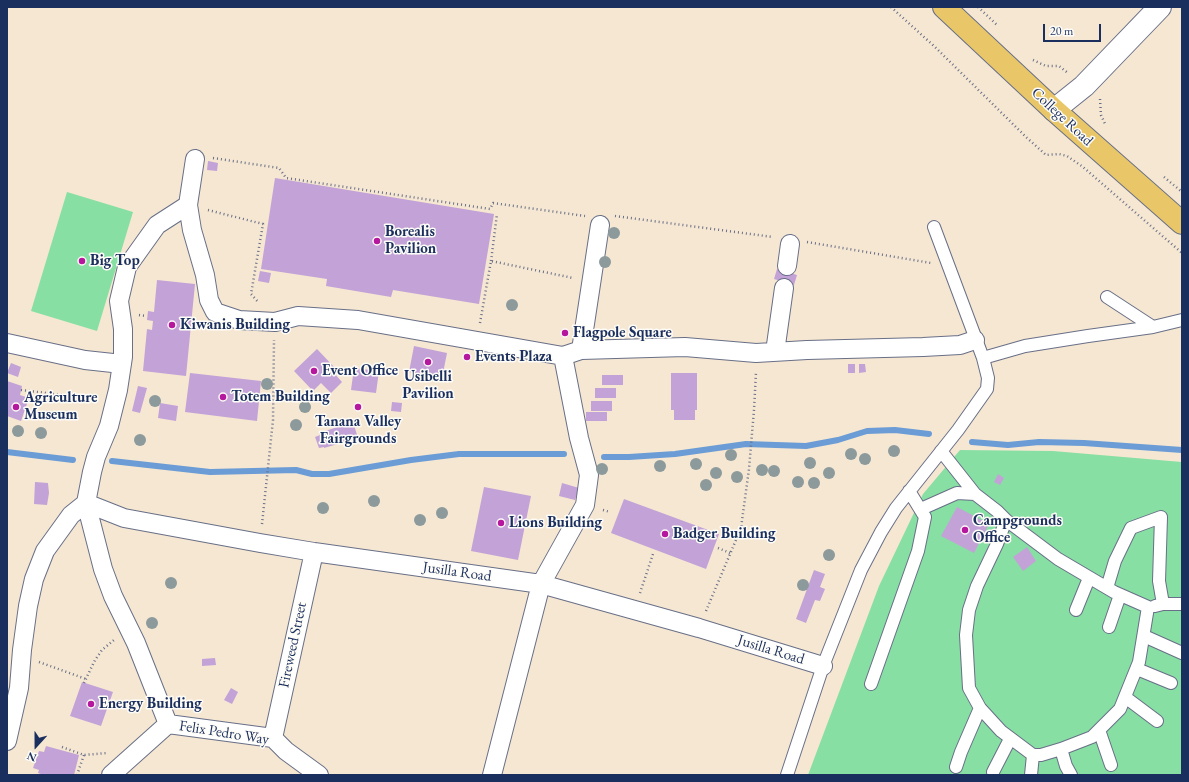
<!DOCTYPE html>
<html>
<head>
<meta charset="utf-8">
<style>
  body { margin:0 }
  #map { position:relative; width:1189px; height:782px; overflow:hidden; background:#f6e7d2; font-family:"EB Garamond",serif }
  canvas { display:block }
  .frame { position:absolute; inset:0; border:8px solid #1b2f5e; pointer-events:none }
  .north { position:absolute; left:16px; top:726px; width:40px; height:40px; -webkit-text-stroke:3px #fdfcf7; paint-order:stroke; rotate:201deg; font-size:11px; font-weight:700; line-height:16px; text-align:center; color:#1b2f5e }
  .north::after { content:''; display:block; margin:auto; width:14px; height:18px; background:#1b2f5e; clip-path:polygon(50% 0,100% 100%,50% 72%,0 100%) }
  .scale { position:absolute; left:1043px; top:24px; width:58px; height:18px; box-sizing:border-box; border:2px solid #1b2f5e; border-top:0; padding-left:5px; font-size:12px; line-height:14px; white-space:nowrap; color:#1b2f5e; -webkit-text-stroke:3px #fdfcf7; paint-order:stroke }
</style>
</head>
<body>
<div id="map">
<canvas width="1189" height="782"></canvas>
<div class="frame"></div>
<div class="north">N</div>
<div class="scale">20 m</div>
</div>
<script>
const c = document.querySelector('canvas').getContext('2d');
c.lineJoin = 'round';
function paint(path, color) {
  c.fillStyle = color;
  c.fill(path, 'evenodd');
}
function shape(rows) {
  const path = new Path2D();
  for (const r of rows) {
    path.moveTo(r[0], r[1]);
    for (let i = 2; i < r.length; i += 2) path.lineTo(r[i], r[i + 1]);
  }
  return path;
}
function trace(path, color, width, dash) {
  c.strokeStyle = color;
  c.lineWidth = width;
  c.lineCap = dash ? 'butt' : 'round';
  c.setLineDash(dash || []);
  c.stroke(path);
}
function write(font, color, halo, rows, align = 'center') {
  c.font = font + ' "EB Garamond",serif';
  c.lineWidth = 3;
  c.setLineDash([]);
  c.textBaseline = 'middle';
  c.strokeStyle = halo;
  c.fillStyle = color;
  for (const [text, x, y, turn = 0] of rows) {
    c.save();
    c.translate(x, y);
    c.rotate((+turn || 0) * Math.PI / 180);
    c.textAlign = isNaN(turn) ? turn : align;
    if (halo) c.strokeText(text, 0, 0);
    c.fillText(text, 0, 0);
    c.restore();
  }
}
paint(shape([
  [67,192,133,212,97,331,31,311],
  [960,450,1053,451,1182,462,1182,775,808,775,879,586,923,494]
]), '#88dfa3');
trace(shape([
  [972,442,1008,445,1039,442,1084,443,1182,450],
  [7,452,73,460],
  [604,457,629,457,675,454,746,444,806,446,838,440,867,431,895,430,929,434],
  [112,461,210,472,296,470,312,474,329,474,411,460,459,454,564,454]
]), '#6b9cd5', 6);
paint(shape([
  [208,161,218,163,217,171,207,170],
  [275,178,494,214,479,304,393,290,391,297,326,286,327,279,261,269],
  [777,269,797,275,794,285,774,279],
  [260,271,271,273,269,283,258,281],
  [157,280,195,284,186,376,143,371,147,329,152,330,153,321,147,320,148,311,154,312],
  [414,346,447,353,442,378,409,372],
  [317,349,336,369,333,372,342,382,331,393,321,383,313,391,294,371],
  [11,363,21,367,18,377,7,373],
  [848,364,855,364,855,373,848,373],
  [859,364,865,364,866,372,859,373],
  [354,368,379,371,376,393,351,390],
  [190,373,261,381,257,421,185,412],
  [671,373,697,373,697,410,695,410,695,420,674,420,674,410,671,410],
  [602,375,623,375,623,385,602,385],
  [7,381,22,386,20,395,29,398,21,421,7,416],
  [138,386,147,388,140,413,132,411],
  [595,388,616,388,616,398,595,398],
  [591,401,612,401,612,411,591,411],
  [392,402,402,403,401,412,391,411],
  [160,403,178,406,176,421,158,418],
  [586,412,607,412,607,421,586,421],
  [353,422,358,438,324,448,324,447,319,448,315,437,320,435,319,433],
  [998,474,1004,478,1000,485,994,482],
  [35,482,48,483,49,493,47,505,34,504],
  [562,483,579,488,575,500,559,496],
  [484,487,531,496,518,560,471,551],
  [624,499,719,534,706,569,611,533],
  [957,507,989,524,974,553,941,536],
  [1027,547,1036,561,1023,571,1013,557],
  [814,570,825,574,820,587,825,589,820,601,815,600,806,623,796,619],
  [215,658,216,665,202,666,202,659],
  [82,682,113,692,101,726,70,716],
  [231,688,238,692,232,704,224,700],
  [46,746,79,755,74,775,44,775,38,773,39,770,33,768,39,751,44,752]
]), '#c3a2d7');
const service = shape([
  [1107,297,1153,327],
  [983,358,1025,346,1088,336,1153,327,1182,320],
  [941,451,975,494,997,511,1006,520,1058,559,1114,592,1148,607,1139,662,1120,709,1092,737,1061,749,1041,755,1033,755,1001,731,980,708,969,688,966,635,969,610,977,586,997,544,1006,520],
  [921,509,957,493,975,494],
  [1107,588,1115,561,1131,528,1161,517,1159,581,1163,604],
  [1155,606,1163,604,1182,604],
  [1076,610,1089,578],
  [1109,627,1120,595],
  [1144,636,1182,653],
  [1137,669,1171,683],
  [871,684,918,551,925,517,909,491],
  [1125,697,1157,721],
  [1099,730,1111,765],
  [1061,749,1066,766,1071,775],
  [956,767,961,752,980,708],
  [993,772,1010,739],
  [787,775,823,666,861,570,881,532,896,508,958,430,987,389,988,378,983,358,934,227],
  [1031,775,1033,755]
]);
const pedestrian = shape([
  [195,159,188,205,192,230,205,275,209,300,215,312,239,320,275,322,298,316,358,320,563,356,581,350,600,225],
  [787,266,790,244],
  [7,343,85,360,122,364],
  [581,350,685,347,756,353,807,350,923,347,960,345,975,340],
  [775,352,784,288],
  [168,724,136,643,113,596,103,569,86,503,92,472,96,457,109,426,118,390,123,357,123,329,119,301,127,267,157,225,188,205],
  [273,738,314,552],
  [7,741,19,688,22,650,28,606,34,579,45,551,71,515,86,503,124,518,260,543,314,552,541,584,699,628,823,666],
  [111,775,168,724,273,738,286,751,319,775],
  [492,775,541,584,585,505,589,475,579,438,563,356]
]);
const tertiary = shape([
  [1054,110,1084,86,1160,7]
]);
const primary = shape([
  [944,7,1054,110,1182,223]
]);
trace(service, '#686f87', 14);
trace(pedestrian, '#686f87', 20);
trace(tertiary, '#686f87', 24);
trace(primary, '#686f87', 24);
trace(shape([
  [891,7,935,47,1026,137,1046,155,1059,154,1067,156,1083,167,1182,253],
  [978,7,998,26],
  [1033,60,1046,66,1059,66,1068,73],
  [1100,99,1101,115,1106,126],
  [213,158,279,168,286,178,490,209,493,203,585,216],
  [1164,177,1182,192],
  [208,210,263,224,251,294,259,303],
  [615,216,773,237],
  [807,242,931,263],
  [491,261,497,214],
  [139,315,146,316],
  [480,323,491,261,573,278],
  [21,390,97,399],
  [603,510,610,512],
  [262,524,273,420,274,340],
  [718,548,730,553],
  [640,593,653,554],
  [706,611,741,528,749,469,754,410,756,372],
  [39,662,86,679],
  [84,683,95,660,102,650,114,640],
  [62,747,84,755,107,753],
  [77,775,84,755]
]), '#686f87', 2.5, [1, 3]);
trace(service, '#fff', 12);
trace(pedestrian, '#fff', 18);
trace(tertiary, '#fff', 22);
trace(primary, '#e9c769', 22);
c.fillStyle = '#8c9a9c';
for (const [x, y] of [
  [614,233],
  [605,262],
  [512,305],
  [267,384],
  [155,401],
  [305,407],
  [296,425],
  [18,431],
  [41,433],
  [140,440],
  [894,451],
  [851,454],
  [731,455],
  [865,459],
  [810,463],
  [696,464],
  [660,466],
  [602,469],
  [762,470],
  [774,471],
  [716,473],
  [829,473],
  [737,477],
  [798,482],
  [814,483],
  [706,485],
  [374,501],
  [323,508],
  [442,513],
  [420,520],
  [829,555],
  [171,583],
  [803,585],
  [152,623]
]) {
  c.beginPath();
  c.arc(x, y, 6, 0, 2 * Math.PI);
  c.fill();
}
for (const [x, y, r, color] of [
  [377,241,4,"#b5179e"],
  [82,261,4,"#b5179e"],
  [172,325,4,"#b5179e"],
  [565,333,4,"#b5179e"],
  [467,357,4,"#b5179e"],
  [428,362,4,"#b5179e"],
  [314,371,4,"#b5179e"],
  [223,397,4,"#b5179e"],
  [16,407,4,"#b5179e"],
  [358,407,4,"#b5179e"],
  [501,523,4,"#b5179e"],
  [965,530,4,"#b5179e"],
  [665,534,4,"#b5179e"],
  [91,704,4,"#b5179e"]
]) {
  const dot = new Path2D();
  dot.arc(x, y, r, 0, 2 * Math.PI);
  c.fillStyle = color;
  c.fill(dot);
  trace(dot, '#fdfcf7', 1.5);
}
write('15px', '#1b2f5e', '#fdfcf7', [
  ["College Road",1062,117,43],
  ["Jusilla Road",457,572,8],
  ["Fireweed Street",293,645,-78],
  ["Jusilla Road",771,650,17],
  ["Felix Pedro Way",224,733,9]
]);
write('bold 15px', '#1b2f5e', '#fdfcf7', [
  ["Borealis",385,232],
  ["Pavilion",385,249],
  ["Big Top",90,261],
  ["Kiwanis Building",180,325],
  ["Flagpole Square",573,333],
  ["Events Plaza",475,357],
  ["Event Office",322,371],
  ["Usibelli",428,377,"center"],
  ["Pavilion",428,394,"center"],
  ["Totem Building",231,397],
  ["Agriculture",24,398],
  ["Museum",24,415],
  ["Tanana Valley",358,422,"center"],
  ["Fairgrounds",358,439,"center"],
  ["Campgrounds",973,521],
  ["Office",973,538],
  ["Lions Building",509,523],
  ["Badger Building",673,534],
  ["Energy Building",99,704]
], 'left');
</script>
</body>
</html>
